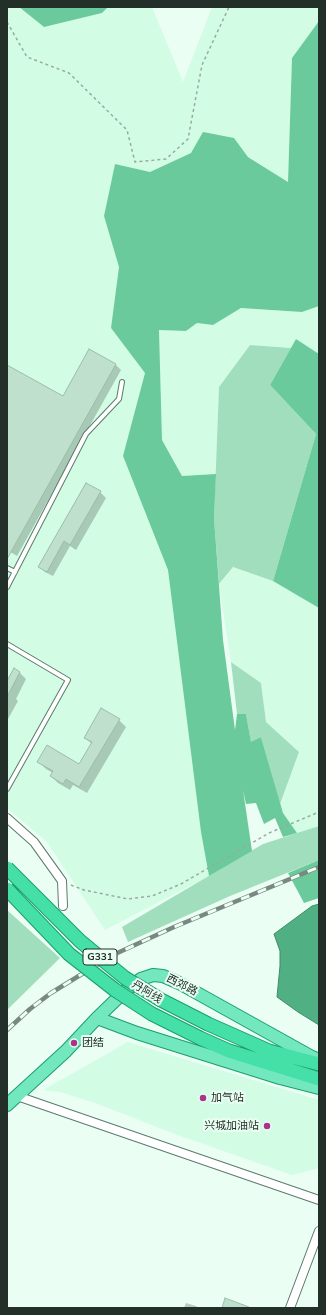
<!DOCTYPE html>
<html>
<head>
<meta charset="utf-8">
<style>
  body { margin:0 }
  #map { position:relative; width:326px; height:1315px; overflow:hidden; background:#eafef3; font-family:Mulish,sans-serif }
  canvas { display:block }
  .frame { position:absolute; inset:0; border:8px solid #233029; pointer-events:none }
</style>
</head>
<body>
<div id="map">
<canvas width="326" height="1315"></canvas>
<div class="frame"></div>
</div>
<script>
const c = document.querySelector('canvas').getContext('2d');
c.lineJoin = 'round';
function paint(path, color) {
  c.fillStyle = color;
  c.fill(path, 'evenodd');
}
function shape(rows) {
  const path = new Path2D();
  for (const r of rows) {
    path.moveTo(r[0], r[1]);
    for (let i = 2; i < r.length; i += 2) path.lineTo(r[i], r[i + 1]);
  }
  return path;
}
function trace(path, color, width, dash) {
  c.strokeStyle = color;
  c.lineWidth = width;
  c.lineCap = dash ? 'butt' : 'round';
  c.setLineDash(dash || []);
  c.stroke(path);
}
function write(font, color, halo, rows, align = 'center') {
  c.font = font + ' Mulish,"Noto Sans SC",sans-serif';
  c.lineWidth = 4;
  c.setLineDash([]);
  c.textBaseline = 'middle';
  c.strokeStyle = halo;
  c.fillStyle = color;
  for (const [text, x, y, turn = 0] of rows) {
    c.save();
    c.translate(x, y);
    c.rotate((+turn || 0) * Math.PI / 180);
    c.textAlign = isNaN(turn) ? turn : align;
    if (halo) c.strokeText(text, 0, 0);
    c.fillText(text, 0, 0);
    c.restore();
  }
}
paint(shape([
  [7,7,18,7,44,27,102,13,108,7,152,7,183,82,212,7,319,7,319,21,292,58,288,182,248,156,234,138,191,153,150,172,115,164,104,216,119,267,111,328,145,373,123,457,168,570,201,832,209,876,105,930,47,842,7,808],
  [319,306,319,354,296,339,291,348,250,345,219,387,216,474,182,476,162,440,159,330,186,331,197,323,213,325,241,308,302,312],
  [233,567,273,581,319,608,319,826,297,833,283,813,280,804,299,752,266,722,261,683,231,662,219,585],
  [128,1042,319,1100,319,1168,292,1175,175,1134,95,1103,60,1092,43,1090]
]), '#d2fce4');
paint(shape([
  [250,345,291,348,270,385,316,434,273,581,233,567,219,584,214,518,219,387],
  [231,662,261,683,266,722,299,752,280,804,261,737,251,743,246,714,237,714],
  [319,826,319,860,230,896,128,942,122,927,263,844],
  [7,910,60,958,7,1010]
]), '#a1debd');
paint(shape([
  [19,7,108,7,102,13,44,27],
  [319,21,319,306,302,312,241,308,213,325,197,323,186,331,159,330,162,440,182,476,216,474,214,518,223,640,235,730,237,714,246,714,251,742,261,737,283,813,297,833,283,837,275,818,264,824,256,803,246,804,243,790,252,851,209,876,201,832,168,570,123,456,145,373,111,328,119,267,104,216,115,164,150,172,191,153,203,132,234,138,248,157,288,182,292,58],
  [296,339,319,354,319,608,273,581,316,434,270,385],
  [319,860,319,898,304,903,288,873]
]), '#6bca9b');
const water = shape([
  [319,904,319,1025,298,1012,277,997,280,966,280,951,274,934,312,906,319,904]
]);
paint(water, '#51b083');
trace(water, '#438a68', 1);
paint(shape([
  [116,365,121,370,17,556,7,550,7,366,63,397],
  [100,492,106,498,76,550,70,546,53,576,45,572,39,566],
  [14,670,20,673,26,679,16,699,18,701,8,719,7,718,7,683],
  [119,720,126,727,87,793,73,785,70,790,58,783,51,776,53,773,46,769,39,762,79,765,92,744,85,738],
  [186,1303,196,1306,198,1308,184,1308]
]), '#0003');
const building = shape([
  [89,349,116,364,7,559,7,365,63,396,89,349],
  [86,483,101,491,70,545,64,541,47,572,38,567,86,483],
  [14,668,20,672,7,697,7,681,14,668],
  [101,708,120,719,79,787,66,779,63,784,50,776,53,771,37,762,47,745,79,764,92,742,84,738,101,708],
  [225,1298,249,1307,249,1308,222,1308,225,1298]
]);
paint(building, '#bfe0cd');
trace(building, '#9dbdab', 1);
const service = shape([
  [7,568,15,572],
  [7,587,86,434,119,399,122,382],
  [7,644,68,680,7,789]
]);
const minor = shape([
  [7,818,34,842,62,881,63,906],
  [17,1096,319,1200],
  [290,1308,319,1231]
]);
const primary = shape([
  [97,1018,137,1033,280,1078,319,1088],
  [7,1105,66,1051,97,1018,126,990,141,979,153,975,163,976,179,983,312,1057,319,1060]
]);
const trunk = shape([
  [208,1024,269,1051,319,1064],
  [200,1038,229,1051,319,1079]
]);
trace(service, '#5d7b6b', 6);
trace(minor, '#5d7b6b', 10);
trace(primary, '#1a9e6d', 14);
trace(trunk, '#1a9e6d', 15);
trace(shape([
  [7,22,27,57,69,73,127,130,135,162,166,159,188,139,202,65,229,7],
  [71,885,84,890,128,899,152,896,181,884,269,833,319,812]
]), '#99aaa0', 1.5, [3, 3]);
trace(service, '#fff', 4);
trace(minor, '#fff', 8);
trace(primary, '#73e8be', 12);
trace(trunk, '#44e0a8', 13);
const rail = shape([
  [7,1030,30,1009,51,993,113,955,174,927,319,867]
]);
trace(rail, '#798980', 4.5);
trace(rail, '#eafef3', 3, [9]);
const trunkBridge = shape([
  [7,868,80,941,125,978,161,1000,208,1024],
  [7,889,69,954,115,990,152,1014,200,1038]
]);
trace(trunkBridge, '#1a9e6d', 15, []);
trace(trunkBridge, '#44e0a8', 13);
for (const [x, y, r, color] of [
  [74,1043,4,"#ab348b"],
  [203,1098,4,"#ab348b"],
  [267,1126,4,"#ab348b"]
]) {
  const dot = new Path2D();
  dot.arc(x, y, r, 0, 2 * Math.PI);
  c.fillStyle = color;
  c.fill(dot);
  trace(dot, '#eafef3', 1.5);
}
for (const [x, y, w] of [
  [100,957,34]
]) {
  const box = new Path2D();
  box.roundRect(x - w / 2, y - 8, w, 16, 3);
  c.fillStyle = '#eafef3';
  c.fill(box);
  trace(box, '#233029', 1);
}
write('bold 10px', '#233029', null, [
  ["G331",100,957]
]);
write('11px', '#233029', '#eafef3', [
  ["西郊路",182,985,27],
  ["丹阿线",147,992,31]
]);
write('11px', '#233029', '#eafef3', [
  ["团结",82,1043],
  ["加气站",211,1098],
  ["兴城加油站",259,1126,"right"]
], 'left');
</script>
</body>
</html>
